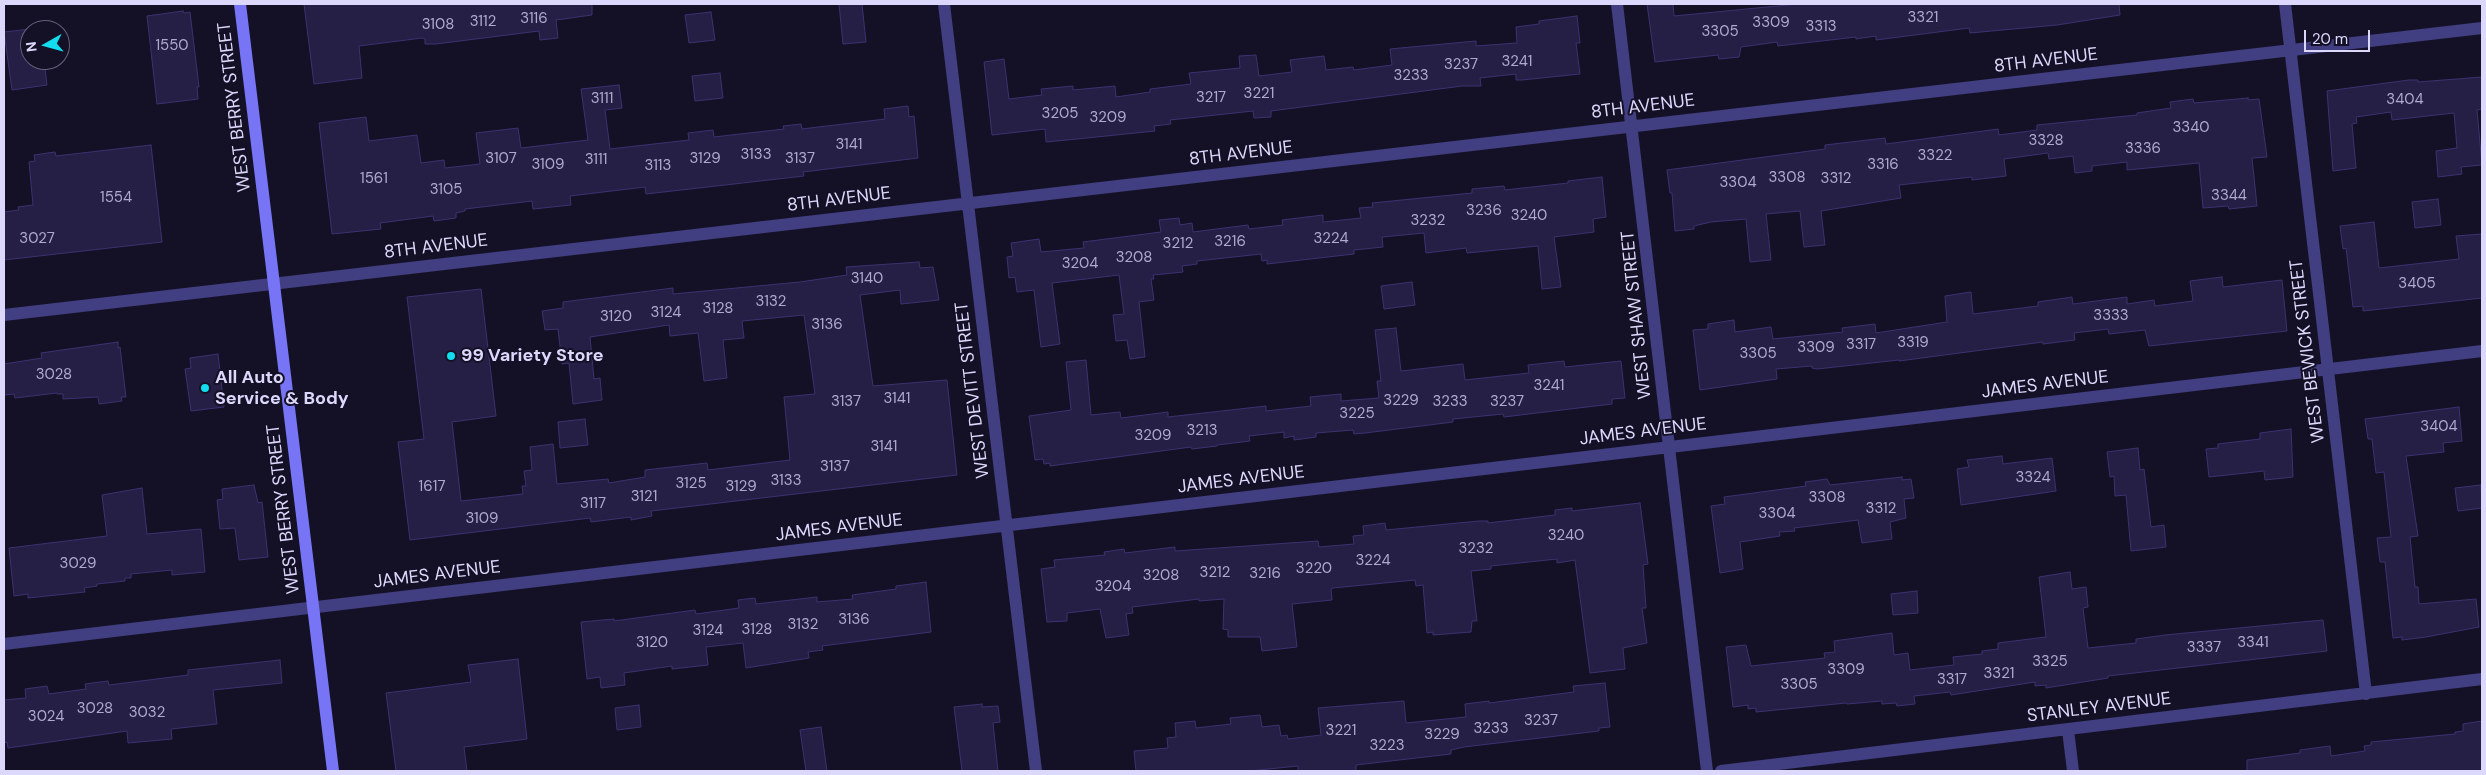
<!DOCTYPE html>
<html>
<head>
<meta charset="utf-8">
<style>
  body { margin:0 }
  #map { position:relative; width:2486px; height:775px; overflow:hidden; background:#141126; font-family:"DM Sans",sans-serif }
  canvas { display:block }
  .frame { position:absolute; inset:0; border:5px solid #dcd8fc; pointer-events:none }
  .north { position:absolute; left:20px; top:20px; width:50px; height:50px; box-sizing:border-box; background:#141126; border:1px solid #64617c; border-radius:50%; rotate:263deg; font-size:14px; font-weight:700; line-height:20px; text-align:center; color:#dcd8fc }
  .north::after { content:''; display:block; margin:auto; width:18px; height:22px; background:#11ddef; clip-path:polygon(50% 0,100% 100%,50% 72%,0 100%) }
  .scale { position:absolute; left:2304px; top:30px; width:66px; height:22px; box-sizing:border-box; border:2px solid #dcd8fc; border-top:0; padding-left:6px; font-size:15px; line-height:18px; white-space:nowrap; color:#dcd8fc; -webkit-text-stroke:4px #141126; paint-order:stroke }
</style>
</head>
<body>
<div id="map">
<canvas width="2486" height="775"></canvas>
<div class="frame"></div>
<div class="north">N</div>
<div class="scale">20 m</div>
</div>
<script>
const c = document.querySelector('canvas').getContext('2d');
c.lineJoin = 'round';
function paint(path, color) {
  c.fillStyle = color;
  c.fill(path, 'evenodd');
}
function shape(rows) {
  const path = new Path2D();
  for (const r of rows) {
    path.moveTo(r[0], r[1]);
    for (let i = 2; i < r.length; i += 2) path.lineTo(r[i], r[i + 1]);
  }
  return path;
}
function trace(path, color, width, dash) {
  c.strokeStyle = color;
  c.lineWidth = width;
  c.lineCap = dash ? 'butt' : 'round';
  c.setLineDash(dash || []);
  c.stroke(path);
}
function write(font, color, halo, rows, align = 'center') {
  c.font = font + ' "DM Sans",sans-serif';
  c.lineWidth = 4;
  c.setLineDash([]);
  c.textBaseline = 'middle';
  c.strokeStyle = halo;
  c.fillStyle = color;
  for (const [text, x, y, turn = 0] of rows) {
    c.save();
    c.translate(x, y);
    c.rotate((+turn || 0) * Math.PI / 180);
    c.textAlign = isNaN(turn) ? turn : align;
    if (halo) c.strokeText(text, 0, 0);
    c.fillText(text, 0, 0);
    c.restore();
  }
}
const building = shape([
  [304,4,592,4,592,15,556,20,558,38,540,40,539,31,436,44,425,44,425,39,422,38,359,46,362,78,314,84,304,4],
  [839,4,862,4,866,42,843,44,839,4],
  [1647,4,1673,4,1674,16,1798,4,2119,4,2120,15,2057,25,1970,33,1969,28,1876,40,1876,36,1856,39,1856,37,1778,46,1777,42,1741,47,1739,57,1719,59,1718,55,1655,62,1647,4],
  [183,11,184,13,190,12,199,87,197,87,198,99,157,104,147,16,183,11],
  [711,12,715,40,689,43,685,15,711,12],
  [1577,16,1580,43,1576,43,1580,74,1522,80,1516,80,1516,74,1480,78,1481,86,1462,86,1271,111,1271,117,1254,118,1253,111,1170,120,1171,124,1154,126,1155,131,1077,139,1046,142,1045,129,992,135,984,62,1004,59,1009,99,1042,95,1041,89,1073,86,1073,90,1115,86,1116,97,1150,92,1150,89,1191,84,1189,73,1240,68,1239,56,1256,55,1259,76,1292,72,1290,60,1324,56,1326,70,1353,67,1354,70,1392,65,1390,49,1476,41,1476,46,1517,43,1516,27,1539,24,1539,21,1577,16],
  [40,28,40,30,30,30,30,60,44,60,47,85,12,90,4,32,40,28],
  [720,73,723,98,695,101,692,76,720,73],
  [2482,77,2482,109,2477,110,2482,165,2461,167,2462,174,2438,177,2436,151,2457,148,2454,113,2392,120,2391,112,2356,117,2357,123,2352,124,2356,168,2333,171,2327,91,2409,80,2418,80,2418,82,2482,77],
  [619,85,622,108,605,110,610,149,689,140,688,133,713,130,714,137,784,129,783,126,801,124,802,129,885,119,884,109,908,106,909,117,914,116,918,158,803,172,804,176,646,194,645,187,570,196,571,205,533,209,532,201,465,209,465,211,456,213,456,218,434,221,433,216,380,223,381,229,332,234,319,123,366,117,369,141,417,135,421,163,444,160,445,168,480,164,476,133,518,128,521,148,588,140,581,89,619,85],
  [2248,98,2248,100,2259,99,2267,157,2252,158,2257,206,2229,209,2228,206,2203,208,2199,163,2127,170,2127,162,2092,166,2092,171,2075,173,2073,156,2049,159,2048,153,2004,159,2006,176,1972,180,1972,177,1899,185,1901,198,1821,211,1825,245,1804,247,1800,211,1766,214,1771,260,1750,262,1746,219,1711,222,1694,226,1694,229,1675,231,1672,193,1670,193,1667,170,1825,149,1825,145,1885,138,1886,144,1998,129,1999,135,2037,130,2037,125,2137,115,2137,113,2171,108,2170,102,2193,99,2194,103,2248,98],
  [151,145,162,242,4,260,4,212,19,210,18,207,33,205,29,162,35,161,34,155,55,152,56,156,151,145],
  [1602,177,1606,217,1593,219,1594,232,1554,237,1561,287,1542,289,1538,246,1467,253,1466,248,1426,253,1424,233,1382,237,1383,247,1354,250,1354,254,1267,264,1267,260,1262,261,1261,254,1197,261,1197,264,1182,266,1183,272,1153,275,1154,279,1151,279,1154,300,1139,302,1145,357,1130,359,1127,340,1116,341,1113,315,1124,314,1119,275,1052,283,1060,344,1041,347,1034,290,1017,292,1015,277,1009,278,1007,257,1013,256,1011,243,1039,239,1041,252,1084,248,1083,242,1161,232,1159,220,1179,218,1180,225,1192,223,1193,232,1248,225,1249,229,1283,225,1282,220,1323,215,1323,222,1361,218,1359,208,1373,207,1372,203,1472,193,1472,189,1504,186,1505,190,1568,183,1568,181,1602,177],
  [2438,199,2441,225,2415,228,2412,202,2438,199],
  [2374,222,2379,268,2459,259,2456,236,2482,234,2482,298,2363,311,2363,306,2353,307,2346,248,2343,249,2340,226,2374,222],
  [919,262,920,268,933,267,939,300,901,304,900,290,860,295,873,386,947,380,957,475,651,511,652,516,631,520,631,517,591,522,590,518,410,540,398,442,424,439,407,297,481,289,496,416,452,422,461,501,523,494,522,486,526,486,524,471,532,470,530,447,553,444,557,484,608,479,609,483,645,477,645,470,707,463,708,470,790,460,784,397,815,394,804,315,742,321,744,338,723,340,727,378,704,381,698,333,670,336,669,325,590,337,594,379,600,378,602,400,573,404,569,363,562,364,558,329,545,330,542,311,563,308,563,302,673,288,673,294,800,282,847,275,846,267,919,262],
  [2222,277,2223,287,2282,280,2287,331,2149,346,2145,330,2109,334,2108,329,2074,333,2075,340,2043,344,2043,342,1899,361,1899,360,1817,369,1812,368,1812,366,1776,369,1777,379,1700,390,1693,330,1708,329,1708,324,1734,320,1735,332,1771,327,1773,339,1843,332,1842,328,1875,324,1876,333,1947,322,1945,296,1971,292,1973,314,2038,306,2038,302,2072,297,2073,304,2127,297,2127,304,2154,300,2155,306,2193,301,2190,281,2222,277],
  [1412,282,1415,305,1384,309,1381,286,1412,282],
  [1396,328,1401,371,1463,364,1465,380,1529,373,1528,365,1564,361,1565,367,1621,361,1625,398,1612,399,1612,404,1570,409,1504,417,1503,414,1453,419,1453,422,1365,433,1354,434,1353,430,1316,433,1316,437,1294,440,1294,436,1284,438,1284,432,1249,436,1250,441,1217,445,1217,446,1192,449,1191,447,1050,466,1050,463,1044,464,1043,459,1035,460,1029,416,1071,410,1066,362,1086,360,1091,415,1120,412,1121,418,1168,412,1168,417,1266,406,1266,411,1311,406,1310,397,1341,394,1341,401,1379,398,1377,381,1381,381,1375,330,1396,328],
  [118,342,118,348,120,347,126,397,121,397,122,401,99,404,98,397,63,399,63,394,57,394,57,393,15,398,14,394,4,395,4,364,42,358,41,353,118,342],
  [218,354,224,407,191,411,185,369,191,368,190,358,218,354],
  [2459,407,2462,441,2443,443,2444,452,2406,456,2418,536,2410,537,2415,587,2418,587,2419,604,2476,599,2479,627,2426,637,2402,640,2402,637,2393,638,2385,562,2380,562,2377,538,2391,537,2384,472,2376,473,2372,439,2368,439,2365,419,2459,407],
  [585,419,588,445,560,448,558,422,585,419],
  [2291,429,2293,477,2265,480,2264,471,2209,477,2206,449,2218,448,2218,444,2260,439,2260,433,2291,429],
  [2138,448,2140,470,2144,469,2151,527,2164,525,2166,547,2131,551,2126,495,2115,496,2114,476,2110,477,2107,452,2138,448],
  [2002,456,2003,464,2052,458,2056,491,1961,505,1957,469,1969,467,1967,460,2002,456],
  [1902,477,1902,480,1911,479,1914,498,1904,499,1906,518,1890,522,1892,539,1862,543,1858,520,1794,528,1795,531,1779,532,1780,536,1740,542,1743,569,1720,573,1711,506,1725,504,1724,497,1806,486,1805,482,1827,479,1830,485,1902,477],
  [254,485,258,503,262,502,268,557,239,560,235,528,220,529,217,500,223,499,222,489,254,485],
  [2481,485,2482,508,2458,511,2455,488,2481,485],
  [142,488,147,534,201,529,205,572,172,575,172,570,131,574,131,578,125,578,125,581,97,584,97,586,84,588,85,592,28,598,28,594,14,596,9,548,107,536,102,495,142,488],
  [1640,503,1648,564,1643,565,1646,608,1642,608,1647,643,1623,648,1625,669,1590,673,1575,560,1557,563,1557,559,1491,566,1491,569,1471,571,1477,621,1472,621,1471,632,1433,635,1433,632,1427,633,1423,585,1416,586,1415,580,1333,588,1331,589,1332,600,1292,604,1297,647,1262,651,1260,637,1228,637,1228,630,1223,629,1224,599,1199,601,1199,599,1132,607,1133,613,1126,614,1129,635,1106,638,1100,609,1067,613,1067,621,1047,622,1041,569,1055,567,1054,560,1105,555,1104,552,1124,549,1125,553,1175,547,1175,551,1318,541,1319,547,1354,544,1353,536,1364,535,1363,526,1385,523,1386,530,1479,521,1488,521,1488,523,1555,515,1555,510,1572,508,1572,511,1640,503],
  [2070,572,2072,589,2086,587,2088,607,2083,608,2088,648,2136,643,2136,639,2165,635,2323,620,2327,651,2108,676,2108,678,2046,688,2046,685,2035,686,2035,682,1951,695,1950,692,1914,696,1915,704,1897,706,1896,703,1882,704,1882,701,1847,704,1846,703,1756,712,1756,708,1748,709,1748,705,1733,707,1726,647,1746,645,1751,666,1825,658,1824,653,1835,652,1834,641,1892,633,1894,655,1908,653,1910,670,1954,665,1953,657,1982,654,1982,651,1998,649,1998,643,2046,637,2039,577,2070,572],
  [926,582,931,632,822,646,823,650,808,652,809,658,746,668,743,643,706,647,708,665,672,669,672,666,624,673,625,685,601,688,600,677,587,679,581,622,614,619,614,621,695,610,696,614,739,608,738,600,755,598,756,604,817,597,817,602,853,599,852,595,896,589,896,586,926,582],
  [1917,591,1918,613,1893,615,1891,594,1917,591],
  [518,659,527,739,464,747,467,771,396,771,386,693,471,682,468,665,518,659],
  [280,660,282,683,213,690,217,724,171,729,172,739,128,743,127,731,8,748,7,742,4,743,4,700,26,698,25,689,47,686,49,694,86,689,85,684,108,681,109,685,188,675,188,670,280,660],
  [1605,683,1610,727,1599,728,1599,731,1464,747,1451,750,1451,754,1356,765,1356,771,1298,771,1298,766,1249,771,1136,771,1134,751,1168,748,1167,738,1176,737,1175,723,1195,721,1196,728,1231,724,1230,718,1260,715,1262,727,1279,725,1281,736,1287,735,1288,739,1321,735,1318,708,1404,701,1406,723,1466,717,1465,704,1489,701,1489,703,1574,692,1573,686,1605,683],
  [982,704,982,707,998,706,1000,722,993,723,998,771,962,771,954,707,982,704],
  [639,705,641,727,617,730,615,708,639,705],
  [2482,721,2482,771,2247,771,2247,760,2300,753,2300,750,2330,746,2331,756,2365,751,2364,746,2371,745,2371,742,2455,734,2455,732,2463,731,2463,724,2482,721],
  [821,727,827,771,806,771,800,730,821,727]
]);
paint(building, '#251e45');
trace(building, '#3d3270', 1);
trace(shape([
  [944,4,1036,771],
  [1617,4,1707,771],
  [2285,4,2366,694],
  [4,315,2482,28],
  [4,644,2482,351],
  [2068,730,2073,771],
  [1721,771,2482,679]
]), '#413f81', 12);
trace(shape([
  [240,4,333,771]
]), '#7775f6', 12);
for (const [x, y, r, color] of [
  [451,356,5,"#11ddef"],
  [205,388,5,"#11ddef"]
]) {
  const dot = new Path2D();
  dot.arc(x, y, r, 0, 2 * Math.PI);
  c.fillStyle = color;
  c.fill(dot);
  trace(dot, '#141126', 2);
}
write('15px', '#aeaace', null, [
  ["3321",1923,18],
  ["3116",534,19],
  ["3112",483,22],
  ["3309",1771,23],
  ["3108",438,25],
  ["3313",1821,27],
  ["3305",1720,32],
  ["1550",172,46],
  ["3241",1517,62],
  ["3237",1461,65],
  ["3233",1411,76],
  ["3221",1259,94],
  ["3217",1211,98],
  ["3111",602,99],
  ["3404",2405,100],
  ["3205",1060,114],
  ["3209",1108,118],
  ["3340",2191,128],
  ["3328",2046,141],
  ["3141",849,145],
  ["3336",2143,149],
  ["3133",756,155],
  ["3322",1935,156],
  ["3107",501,159],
  ["3129",705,159],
  ["3137",800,159],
  ["3111",596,160],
  ["3109",548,165],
  ["3316",1883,165],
  ["3113",658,166],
  ["3308",1787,178],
  ["1561",374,179],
  ["3312",1836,179],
  ["3304",1738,183],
  ["3105",446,190],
  ["3344",2229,196],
  ["1554",116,198],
  ["3236",1484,211],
  ["3240",1529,216],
  ["3232",1428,221],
  ["3027",37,239],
  ["3224",1331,239],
  ["3216",1230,242],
  ["3212",1178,244],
  ["3208",1134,258],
  ["3204",1080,264],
  ["3140",867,279],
  ["3405",2417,284],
  ["3132",771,302],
  ["3128",718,309],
  ["3124",666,313],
  ["3333",2111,316],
  ["3120",616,317],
  ["3136",827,325],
  ["3319",1913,343],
  ["3317",1861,345],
  ["3309",1816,348],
  ["3305",1758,354],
  ["3028",54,375],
  ["3241",1549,386],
  ["3141",897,399],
  ["3229",1401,401],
  ["3137",846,402],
  ["3233",1450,402],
  ["3237",1507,402],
  ["3225",1357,414],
  ["3404",2439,427],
  ["3213",1202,431],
  ["3209",1153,436],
  ["3141",884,447],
  ["3137",835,467],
  ["3324",2033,478],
  ["3133",786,481],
  ["3125",691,484],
  ["1617",432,487],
  ["3129",741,487],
  ["3121",644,497],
  ["3308",1827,498],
  ["3117",593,504],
  ["3312",1881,509],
  ["3304",1777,514],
  ["3109",482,519],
  ["3240",1566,536],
  ["3232",1476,549],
  ["3224",1373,561],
  ["3029",78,564],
  ["3220",1314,569],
  ["3212",1215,573],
  ["3216",1265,574],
  ["3208",1161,576],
  ["3204",1113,587],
  ["3136",854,620],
  ["3132",803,625],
  ["3128",757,630],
  ["3124",708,631],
  ["3120",652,643],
  ["3341",2253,643],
  ["3337",2204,648],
  ["3325",2050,662],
  ["3309",1846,670],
  ["3321",1999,674],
  ["3317",1952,680],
  ["3305",1799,685],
  ["3028",95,709],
  ["3032",147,713],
  ["3024",46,717],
  ["3237",1541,721],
  ["3233",1491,729],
  ["3221",1341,731],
  ["3229",1442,735],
  ["3223",1387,746]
]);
write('18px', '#dcd8fc', '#141126', [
  ["8TH AVENUE",2046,61,-7],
  ["WEST BERRY STREET",235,107,-97],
  ["8TH AVENUE",1643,107,-7],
  ["8TH AVENUE",1241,154,-7],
  ["8TH AVENUE",839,200,-7],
  ["8TH AVENUE",436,247,-7],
  ["WEST SHAW STREET",1637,315,-96],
  ["WEST BEWICK STREET",2308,351,-97],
  ["JAMES AVENUE",2045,385,-7],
  ["WEST DEVITT STREET",973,390,-97],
  ["JAMES AVENUE",1643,432,-7],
  ["JAMES AVENUE",1241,480,-7],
  ["WEST BERRY STREET",284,509,-97],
  ["JAMES AVENUE",839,528,-7],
  ["JAMES AVENUE",437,575,-7],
  ["STANLEY AVENUE",2099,708,-7]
]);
write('bold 18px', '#dcd8fc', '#141126', [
  ["99 Variety Store",461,356],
  ["All Auto",215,378],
  ["Service & Body",215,399]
], 'left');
</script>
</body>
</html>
